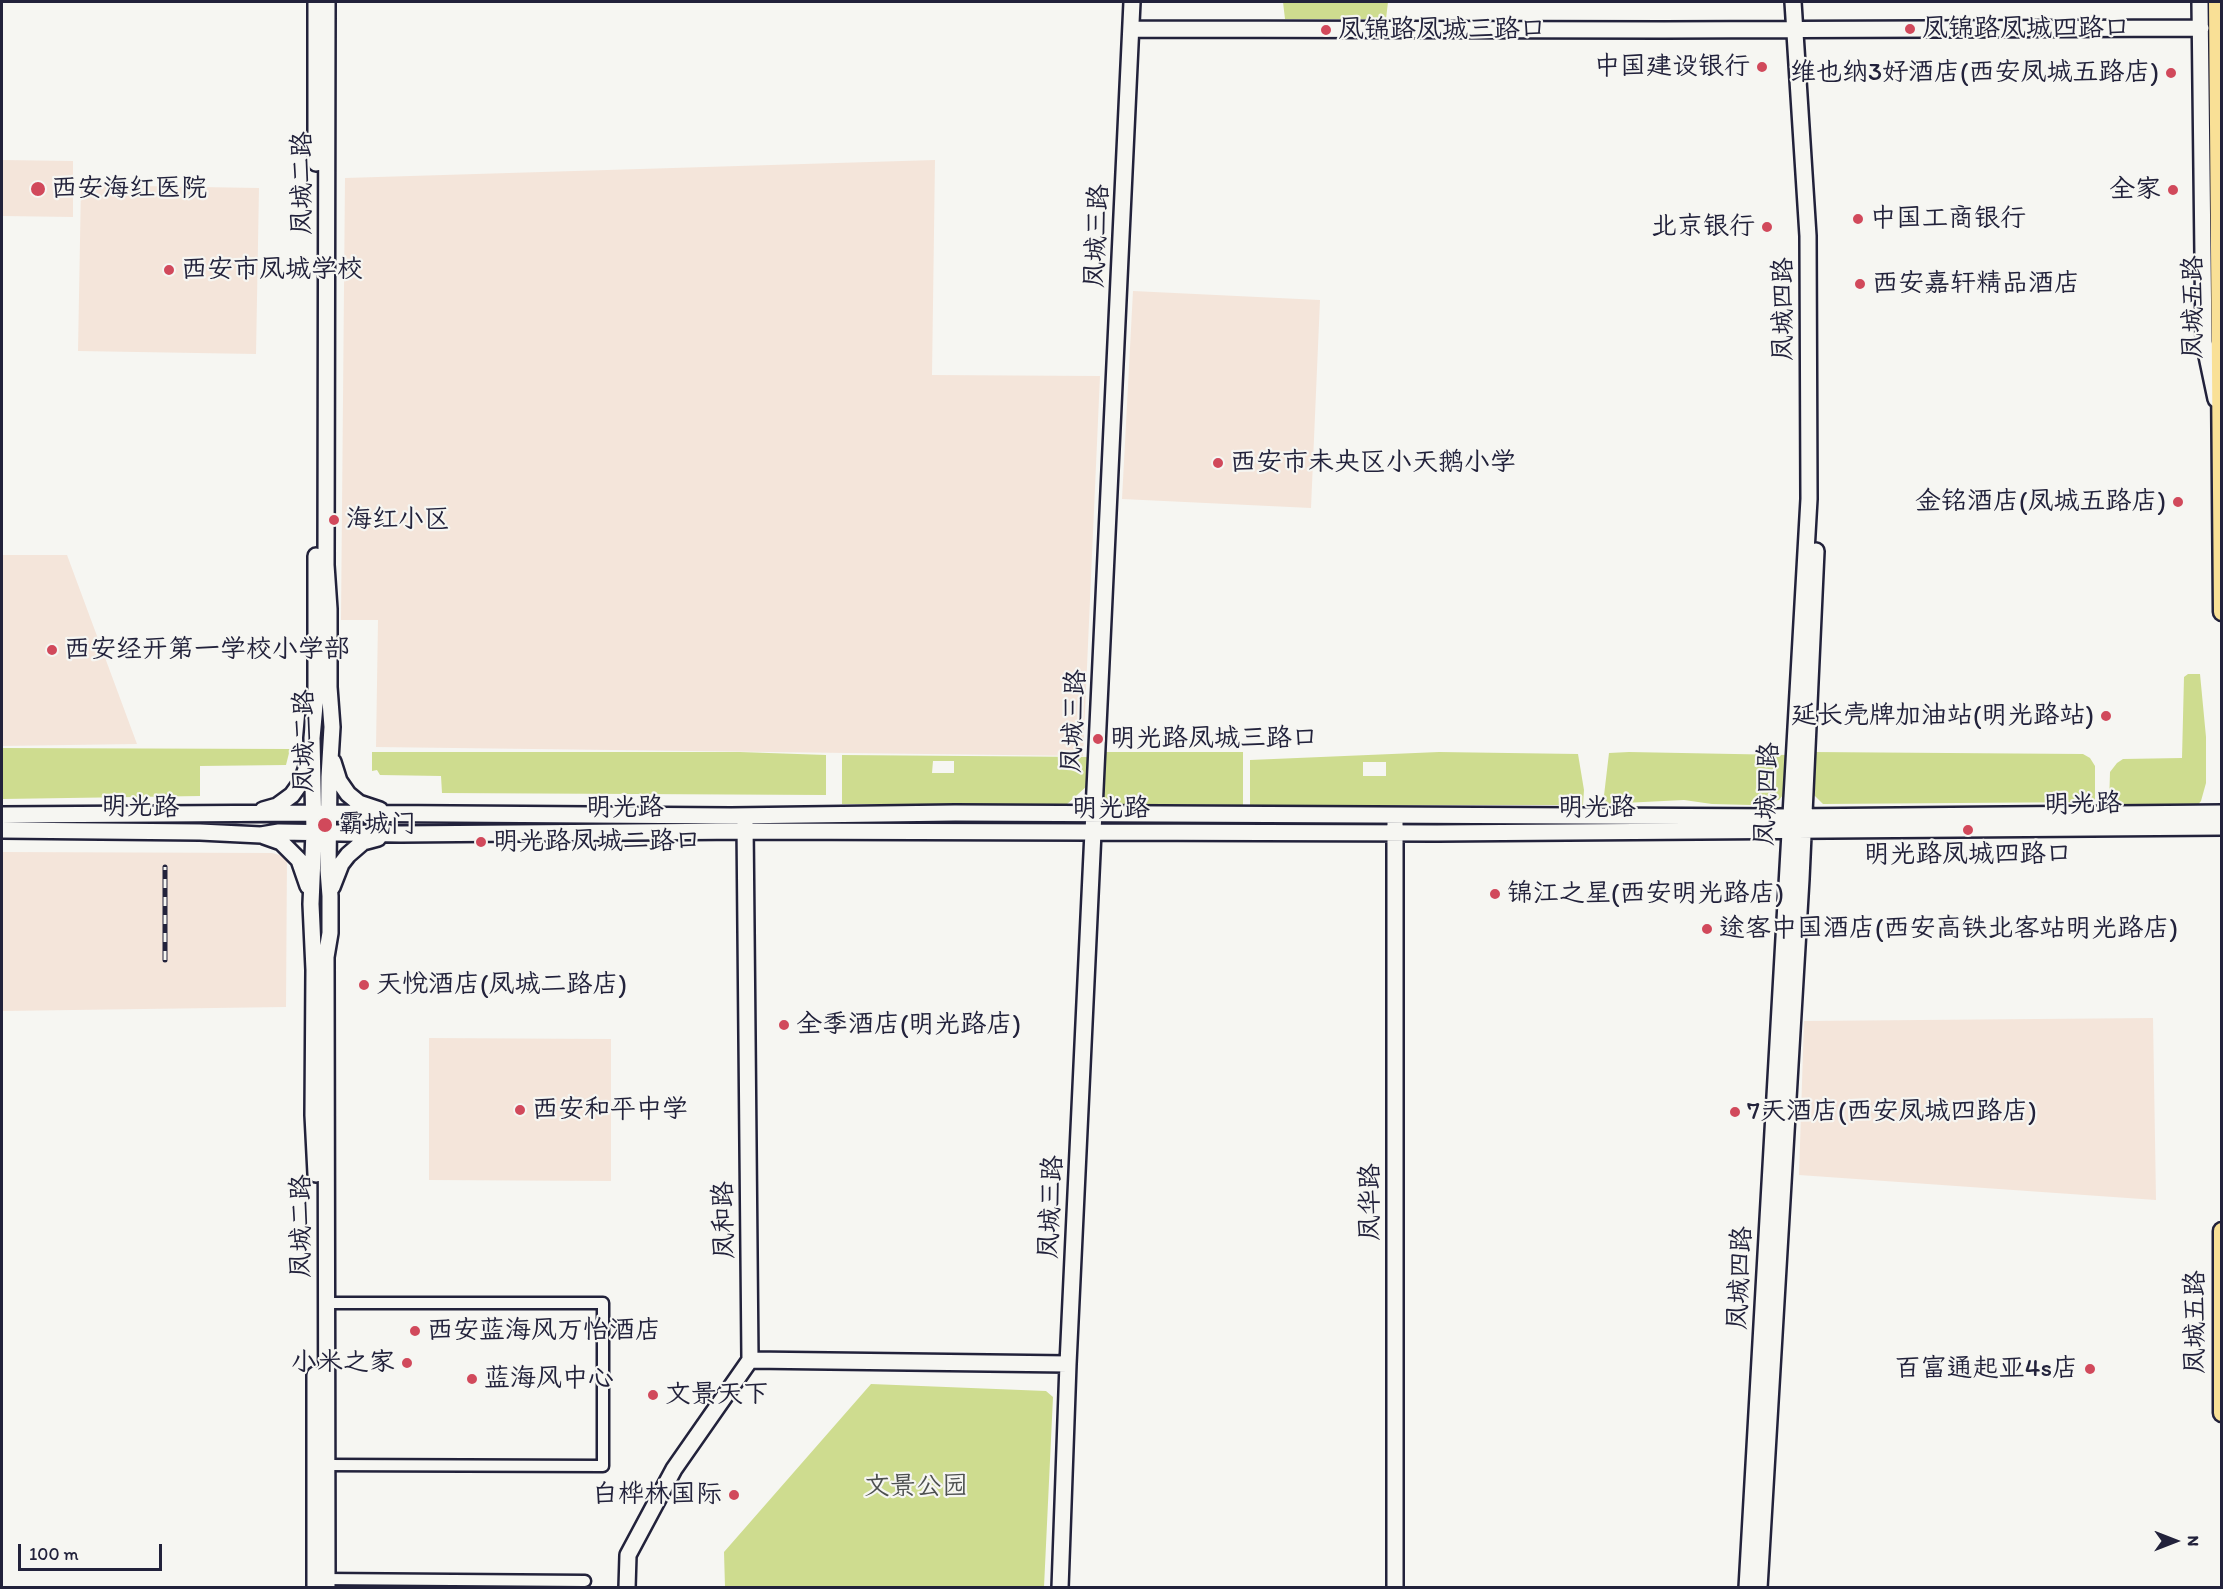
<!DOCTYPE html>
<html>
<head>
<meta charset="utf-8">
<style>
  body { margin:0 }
  #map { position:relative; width:2223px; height:1589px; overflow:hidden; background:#f6f6f2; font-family:Itim,sans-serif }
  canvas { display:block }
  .frame { position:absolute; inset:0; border:3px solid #22223b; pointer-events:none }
  .north { position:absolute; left:2145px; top:1511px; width:60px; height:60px; -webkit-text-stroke:4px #f6f6f2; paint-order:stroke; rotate:90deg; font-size:16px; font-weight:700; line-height:24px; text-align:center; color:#22223b }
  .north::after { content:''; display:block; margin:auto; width:21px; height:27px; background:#22223b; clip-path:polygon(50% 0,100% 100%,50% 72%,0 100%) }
  .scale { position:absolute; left:18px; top:1544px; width:144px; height:27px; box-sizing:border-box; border:3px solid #22223b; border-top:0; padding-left:8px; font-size:18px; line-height:21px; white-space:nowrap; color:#22223b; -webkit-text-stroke:4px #f6f6f2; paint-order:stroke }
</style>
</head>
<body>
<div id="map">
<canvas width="2223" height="1589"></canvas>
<div class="frame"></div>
<div class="north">N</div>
<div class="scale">100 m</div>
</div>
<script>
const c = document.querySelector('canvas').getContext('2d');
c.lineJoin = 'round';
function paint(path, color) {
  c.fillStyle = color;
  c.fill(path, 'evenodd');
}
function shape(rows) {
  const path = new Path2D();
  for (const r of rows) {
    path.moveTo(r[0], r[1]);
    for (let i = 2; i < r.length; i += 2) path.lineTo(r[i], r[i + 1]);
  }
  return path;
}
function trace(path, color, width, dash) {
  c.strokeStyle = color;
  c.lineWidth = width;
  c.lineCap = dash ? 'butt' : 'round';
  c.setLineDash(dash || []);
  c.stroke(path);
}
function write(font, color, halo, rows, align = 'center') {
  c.font = font + ' Itim,"LXGW WenKai TC",sans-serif';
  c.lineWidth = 4.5;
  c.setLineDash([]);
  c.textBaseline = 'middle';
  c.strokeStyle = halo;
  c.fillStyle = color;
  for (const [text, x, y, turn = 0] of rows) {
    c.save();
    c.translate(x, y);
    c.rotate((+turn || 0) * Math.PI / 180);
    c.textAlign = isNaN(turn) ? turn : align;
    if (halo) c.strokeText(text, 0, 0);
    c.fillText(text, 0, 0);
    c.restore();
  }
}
paint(shape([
  [2,160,73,161,73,217,2,216],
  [935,160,932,375,1100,376,1083,756,376,747,378,620,341,620,345,178],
  [81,185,259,188,256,354,78,351],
  [1133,291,1320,300,1311,508,1122,499],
  [2,555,67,555,137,744,2,746],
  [2,852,272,853,287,857,286,1007,2,1011],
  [2153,1018,2156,1200,1799,1175,1804,1021],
  [429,1038,611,1039,611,1181,429,1180]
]), '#f4e5da');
paint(shape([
  [1283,2,1388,2,1386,19,1285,19],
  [2188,674,2200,674,2206,737,2206,783,2201,801,2196,807,2109,807,2110,772,2117,763,2123,759,2182,758,2184,677],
  [2,748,290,749,286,765,200,766,200,796,2,799],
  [372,752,740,752,826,755,826,795,442,793,441,776,380,775,377,770,372,771],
  [1101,752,1243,752,1243,805,1109,804,1099,794],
  [1439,752,1578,754,1584,790,1583,805,1250,805,1250,760],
  [1363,762,1386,762,1386,776,1363,776],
  [1629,752,1787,755,1786,785,1783,795,1779,800,1751,805,1712,804,1684,800,1603,804,1609,753],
  [1813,752,2083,754,2090,758,2095,766,2095,802,1823,804,1812,793],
  [842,755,1090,757,1088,785,1066,805,842,804],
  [933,761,954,761,954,773,932,773],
  [871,1384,1046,1391,1053,1397,1044,1587,725,1587,724,1552]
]), '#cedc8f');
const street = shape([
  [325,1303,603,1303,603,1466,326,1465],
  [321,1579,585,1581]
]);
const secondary = shape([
  [316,2,316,163],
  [327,2,326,565,329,609,329,687,332,727,329,777,328,870,330,896,330,933,326,957,327,1588],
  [2200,2,2204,342,2216,399],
  [1131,29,1664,30,2201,28],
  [333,762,339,781,348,794,359,803,380,810],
  [263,810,277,806,292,795,302,781,310,758],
  [2,815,314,813,731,816,955,813,1790,817,2222,813],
  [2,830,200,832,261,835,279,832,401,834,745,831,1437,833,2222,827],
  [264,836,281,842,299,860,308,886],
  [332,887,341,864,348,855,363,842,378,838],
  [316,1174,313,1115,314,970,311,904,314,832,312,738,316,694,316,556],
  [750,1360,1068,1364],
  [315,1588,315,1375],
  [627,1588,628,1555,674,1469,750,1360,745,822],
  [1060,1588,1068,1364,1132,2],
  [1395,1588,1395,822],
  [1747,1588,1809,499,1808,236,1793,2],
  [1759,1588,1801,879,1816,551]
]);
const primary = shape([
  [2217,2,2222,612],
  [2222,1231,2222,1413]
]);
trace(street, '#22223b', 15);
trace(secondary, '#22223b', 20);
trace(primary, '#22223b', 21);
trace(street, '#f6f6f2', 10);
trace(secondary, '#f6f6f2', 15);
trace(primary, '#f9e096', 16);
const rail = shape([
  [165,960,165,867]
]);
trace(rail, '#22223b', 5);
trace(rail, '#f6f6f2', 3, [9]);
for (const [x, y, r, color] of [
  [1910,29,6,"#d1495b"],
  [1326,30,6,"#d1495b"],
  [1762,67,6,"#d1495b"],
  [2171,73,6,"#d1495b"],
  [38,189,8,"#d1495b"],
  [2173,190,6,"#d1495b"],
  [1858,219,6,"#d1495b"],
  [1767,227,6,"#d1495b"],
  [169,270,6,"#d1495b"],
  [1860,284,6,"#d1495b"],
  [1218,463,6,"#d1495b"],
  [2178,502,6,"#d1495b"],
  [334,520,6,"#d1495b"],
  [52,650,6,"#d1495b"],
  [2106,716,6,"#d1495b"],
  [1098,739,6,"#d1495b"],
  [325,825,8,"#d1495b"],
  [1968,830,6,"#d1495b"],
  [481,842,6,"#d1495b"],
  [1495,894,6,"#d1495b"],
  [1707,929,6,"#d1495b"],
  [364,985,6,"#d1495b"],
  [784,1025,6,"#d1495b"],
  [520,1110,6,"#d1495b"],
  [1735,1112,6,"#d1495b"],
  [415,1331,6,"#d1495b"],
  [407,1363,6,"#d1495b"],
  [2090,1369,6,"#d1495b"],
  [472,1379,6,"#d1495b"],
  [653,1395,6,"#d1495b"],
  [734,1495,6,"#d1495b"]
]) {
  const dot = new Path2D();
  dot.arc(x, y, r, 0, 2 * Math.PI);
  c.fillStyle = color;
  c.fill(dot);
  trace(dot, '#f6f6f2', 2);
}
write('26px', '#22223b', '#f6f6f2', [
  ["凤锦路凤城四路口",1922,29],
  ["凤锦路凤城三路口",1338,30],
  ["中国建设银行",1750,67,"right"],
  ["维也纳3好酒店(西安凤城五路店)",2159,73,"right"],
  ["西安海红医院",51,189],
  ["全家",2161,190,"right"],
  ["中国工商银行",1870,219],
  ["北京银行",1755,227,"right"],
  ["西安市凤城学校",181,270],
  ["西安嘉轩精品酒店",1872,284],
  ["西安市未央区小天鹅小学",1230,463],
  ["金铭酒店(凤城五路店)",2166,502,"right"],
  ["海红小区",346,520],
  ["西安经开第一学校小学部",64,650],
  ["延长壳牌加油站(明光路站)",2094,716,"right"],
  ["明光路凤城三路口",1110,739],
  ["霸城门",338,825],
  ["明光路凤城二路口",493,842],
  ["明光路凤城四路口",1968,855,"center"],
  ["锦江之星(西安明光路店)",1507,894],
  ["途客中国酒店(西安高铁北客站明光路店)",1719,929],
  ["天悦酒店(凤城二路店)",376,985],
  ["全季酒店(明光路店)",796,1025],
  ["西安和平中学",532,1110],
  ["7天酒店(西安凤城四路店)",1747,1112],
  ["西安蓝海风万怡酒店",427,1331],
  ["小米之家",395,1363,"right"],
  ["百富通起亚4s店",2078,1369,"right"],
  ["蓝海风中心",484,1379],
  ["文景天下",665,1395],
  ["白桦林国际",722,1495,"right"]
], 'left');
write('26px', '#22223b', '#f6f6f2', [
  ["凤城二路",303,183,-90],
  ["凤城三路",1098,236,-87],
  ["凤城五路",2194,307,-90],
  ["凤城四路",1784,309,-90],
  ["凤城三路",1075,721,-87],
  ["凤城二路",305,741,-90],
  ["凤城四路",1768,794,-87],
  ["明光路",2083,805,-1],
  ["明光路",140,808,1],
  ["明光路",625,808],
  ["明光路",1597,808],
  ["明光路",1111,809],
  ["凤华路",1371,1202,-90],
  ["凤城三路",1052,1207,-87],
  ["凤和路",725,1220,-91],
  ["凤城二路",302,1226,-90],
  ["凤城四路",1741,1278,-87],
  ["凤城五路",2196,1322,-90]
]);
write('26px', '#4d5050', '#f6f6f2', [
  ["文景公园",916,1487]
]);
</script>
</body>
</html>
